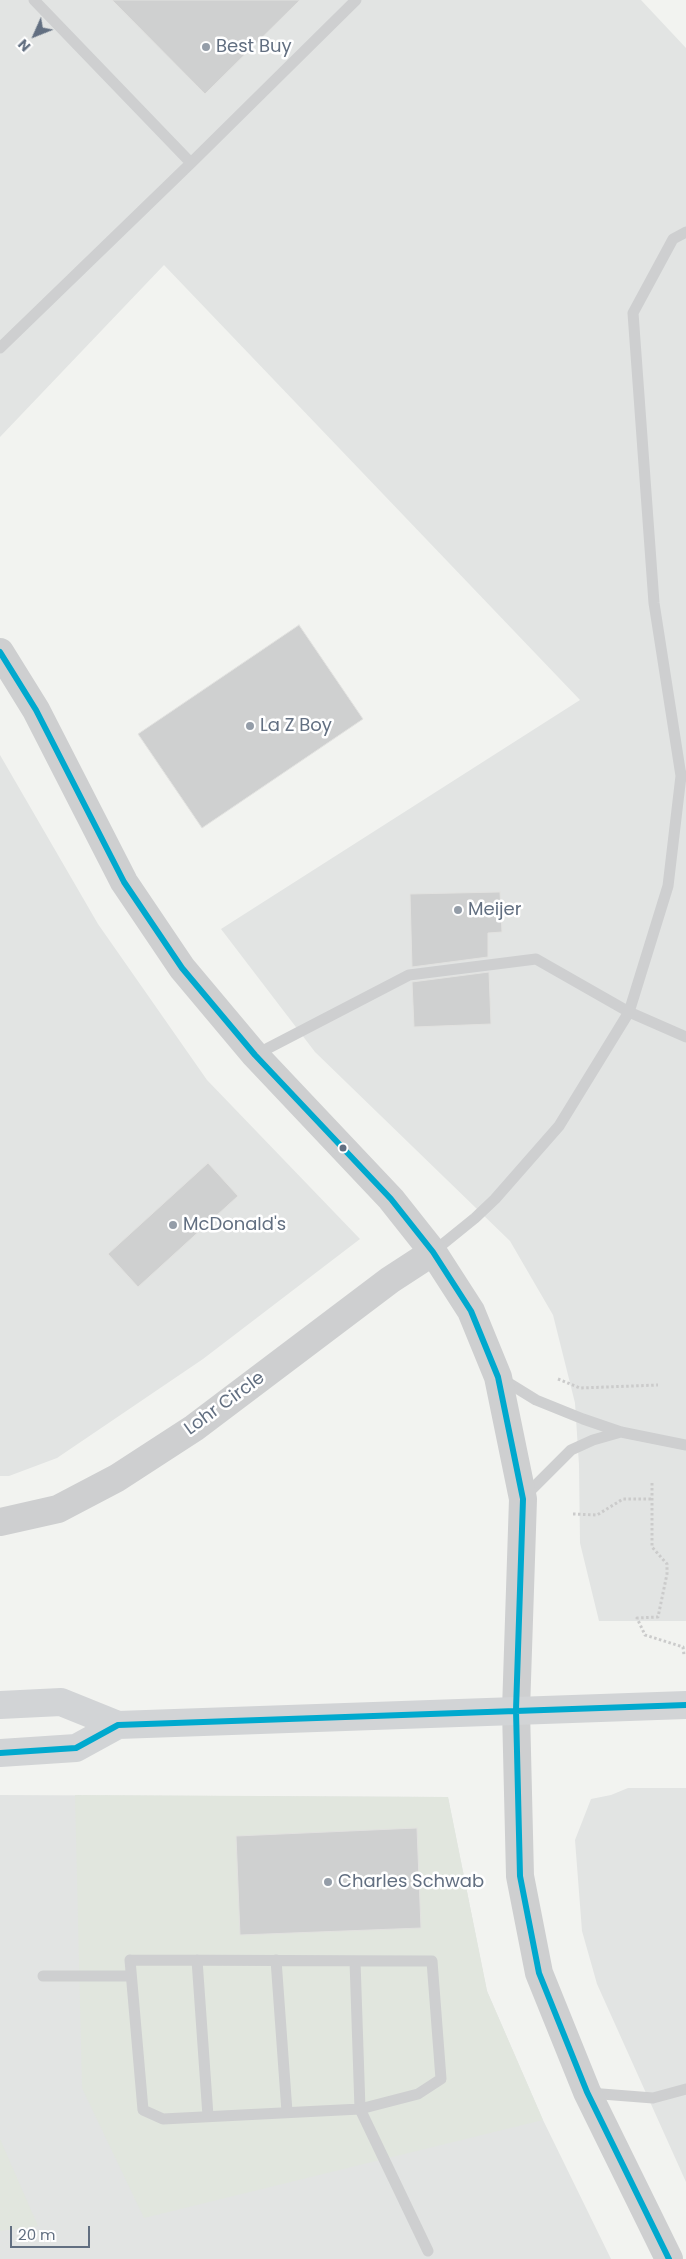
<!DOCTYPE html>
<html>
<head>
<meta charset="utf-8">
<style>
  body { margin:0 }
  #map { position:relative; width:686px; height:2259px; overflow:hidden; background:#f2f3f0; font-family:Poppins,sans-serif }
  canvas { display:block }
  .north { position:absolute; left:10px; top:10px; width:50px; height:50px; -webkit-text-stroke:4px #fff; paint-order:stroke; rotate:226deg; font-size:14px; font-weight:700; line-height:20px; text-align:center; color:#626f81 }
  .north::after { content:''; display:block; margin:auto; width:18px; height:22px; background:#626f81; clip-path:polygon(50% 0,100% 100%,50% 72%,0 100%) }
  .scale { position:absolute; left:10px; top:2226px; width:80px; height:22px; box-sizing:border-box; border:2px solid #626f81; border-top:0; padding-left:6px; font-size:15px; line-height:18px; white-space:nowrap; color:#626f81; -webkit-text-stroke:4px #fff; paint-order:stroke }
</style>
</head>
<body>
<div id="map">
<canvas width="686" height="2259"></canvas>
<div class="north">N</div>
<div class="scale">20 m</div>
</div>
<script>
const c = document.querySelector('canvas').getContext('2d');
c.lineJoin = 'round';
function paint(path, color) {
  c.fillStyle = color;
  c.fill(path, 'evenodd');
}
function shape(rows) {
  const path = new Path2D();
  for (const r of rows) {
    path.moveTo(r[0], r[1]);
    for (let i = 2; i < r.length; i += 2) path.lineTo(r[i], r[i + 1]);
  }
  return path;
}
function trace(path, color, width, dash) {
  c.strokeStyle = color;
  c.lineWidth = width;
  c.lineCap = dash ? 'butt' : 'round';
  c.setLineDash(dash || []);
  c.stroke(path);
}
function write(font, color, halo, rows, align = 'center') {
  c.font = font + ' Poppins,sans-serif';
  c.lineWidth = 5;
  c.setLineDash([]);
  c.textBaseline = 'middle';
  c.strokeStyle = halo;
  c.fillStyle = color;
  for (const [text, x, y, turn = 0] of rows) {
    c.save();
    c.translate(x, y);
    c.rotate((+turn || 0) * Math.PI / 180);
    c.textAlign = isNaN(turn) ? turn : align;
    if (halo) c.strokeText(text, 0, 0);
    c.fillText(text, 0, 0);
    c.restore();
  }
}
paint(shape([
  [0,0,641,0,686,48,686,1621,599,1621,580,1543,579,1465,575,1403,553,1315,510,1241,315,1052,221,929,580,700,164,265,0,437],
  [0,755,98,924,207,1080,360,1239,203,1359,57,1458,9,1476,0,1476],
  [628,1788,686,1788,686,2182,597,1984,582,1931,575,1840,591,1799,611,1795],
  [0,1795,448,1797,487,1991,543,2120,611,2259,0,2259]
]), '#e2e4e3');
paint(shape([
  [75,1795,448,1797,487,1991,543,2120,144,2218,82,2088],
  [0,2139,38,2226,0,2231]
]), '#e1e6de');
const building = shape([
  [112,0,300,0,205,94,112,0],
  [299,625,363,719,202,828,138,734,299,625],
  [500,892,502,932,488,933,488,957,412,967,410,894,500,892],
  [489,972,491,1024,414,1027,412,982,489,972],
  [208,1163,238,1196,138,1287,108,1254,208,1163],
  [417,1828,421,1928,240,1935,236,1836,417,1828]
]);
paint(building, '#cfd0d0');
trace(building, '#e2e2e0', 1);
trace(shape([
  [558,1379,580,1388,658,1385],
  [652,1483,652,1547,667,1564,667,1574,658,1617,637,1618,645,1635,683,1647,684,1655],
  [573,1514,597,1515,623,1499,652,1499]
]), '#cbcbcb', 3, [2.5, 2.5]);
trace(shape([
  [191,163,356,0],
  [0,348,191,163,34,0],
  [681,776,654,603,633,313,673,239,686,232],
  [255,1055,409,975,536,959,629,1012,686,1037],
  [433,1252,475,1218,495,1199,559,1126,629,1012,668,886,681,776,686,776],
  [502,1379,536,1400,583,1419,621,1432,686,1445],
  [524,1497,571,1450,593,1440,621,1432],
  [130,1960,432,1961,441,2079,418,2094,360,2109,163,2119,143,2110,130,1960],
  [197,1960,208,2116],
  [276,1960,287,2112],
  [355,1961,360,2109,428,2251],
  [43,1976,131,1976],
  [589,2093,653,2098,686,2089]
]), '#cecfd0', 11);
trace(shape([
  [0,652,36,710,124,882,182,968,255,1055,391,1199,433,1252,471,1311,498,1377,523,1499,516,1710,520,1876,539,1973,587,2092,669,2259],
  [0,1522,58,1509,117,1478,194,1428,390,1280,433,1252]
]), '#cecfd0', 28);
trace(shape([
  [0,1705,61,1702,118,1725,686,1705],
  [0,1753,76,1748,118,1725]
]), '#d2d4d6', 28);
trace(shape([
  [0,652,36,710,124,882,182,968,255,1055,391,1199,433,1252,471,1311,498,1377,523,1499,516,1710,520,1876,539,1973,587,2092,669,2259],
  [0,1753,76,1748,118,1725,686,1705]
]), '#00a9ce', 6);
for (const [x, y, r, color] of [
  [206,47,5,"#949da8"],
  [250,726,5,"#949da8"],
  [458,910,5,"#949da8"],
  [343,1148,4.5,"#626f81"],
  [173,1225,5,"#949da8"],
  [328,1882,5,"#949da8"]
]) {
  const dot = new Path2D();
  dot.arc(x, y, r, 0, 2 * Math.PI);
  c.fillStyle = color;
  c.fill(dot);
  trace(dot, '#fff', 2);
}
write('18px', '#626f81', '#fff', [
  ["Best Buy",216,47],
  ["La Z Boy",260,726],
  ["Meijer",468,910],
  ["McDonald's",183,1225],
  ["Charles Schwab",338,1882]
], 'left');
write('18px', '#626f81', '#fff', [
  ["Lohr Circle",225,1404,-36]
]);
</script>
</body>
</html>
